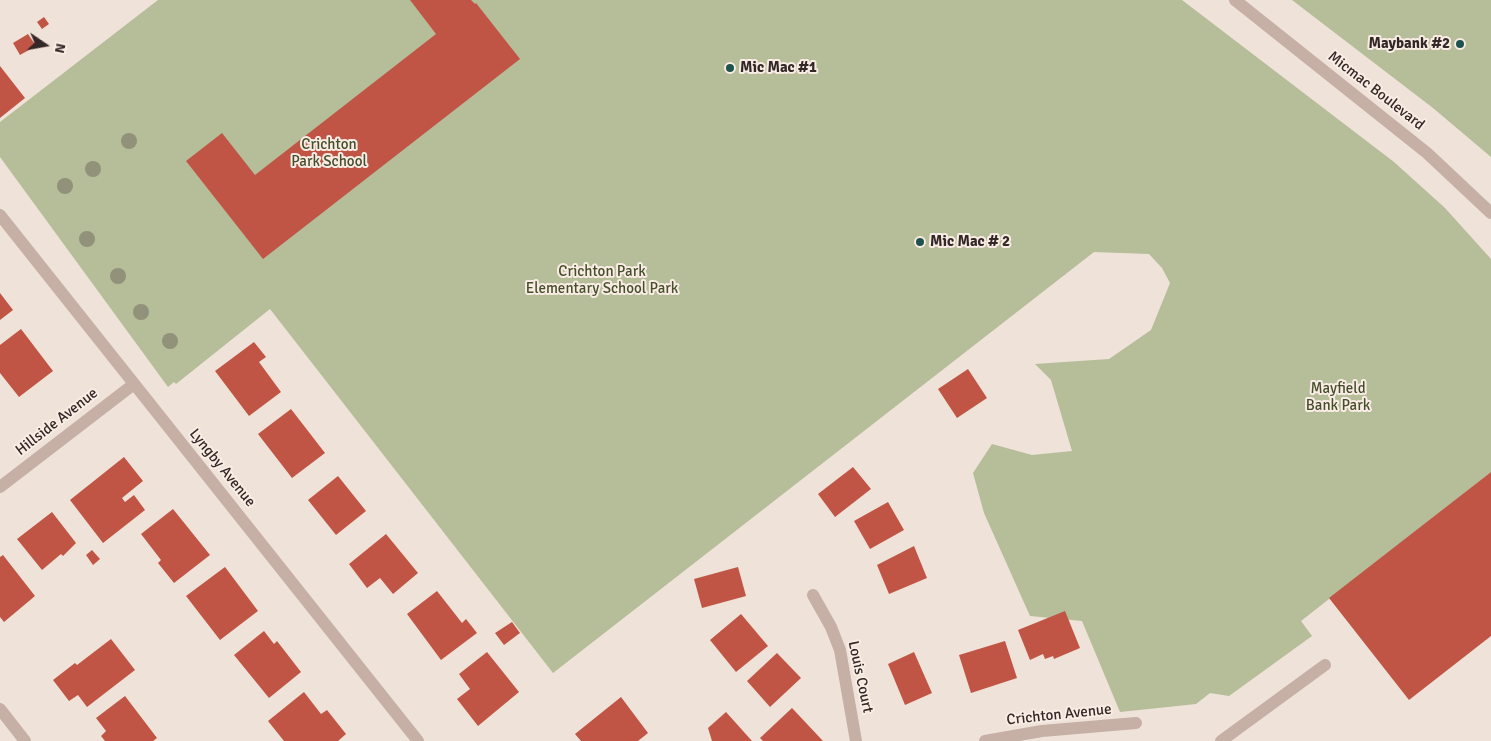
<!DOCTYPE html>
<html>
<head>
<meta charset="utf-8">
<style>
  body { margin:0 }
  #map { position:relative; width:1491px; height:741px; overflow:hidden; background:#efe2d8; font-family:Signika,sans-serif }
  canvas { display:block }
  .north { position:absolute; left:20px; top:20px; width:50px; height:50px; -webkit-text-stroke:4px #f8ece4; paint-order:stroke; rotate:102deg; font-size:14px; font-weight:700; line-height:20px; text-align:center; color:#332826 }
  .north::after { content:''; display:block; margin:auto; width:18px; height:22px; background:#332826; clip-path:polygon(50% 0,100% 100%,50% 72%,0 100%) }
</style>
</head>
<body>
<div id="map">
<canvas width="1491" height="741"></canvas>
<div class="north">N</div>
</div>
<script>
const c = document.querySelector('canvas').getContext('2d');
c.lineJoin = 'round';
function paint(path, color) {
  c.fillStyle = color;
  c.fill(path, 'evenodd');
}
function shape(rows) {
  const path = new Path2D();
  for (const r of rows) {
    path.moveTo(r[0], r[1]);
    for (let i = 2; i < r.length; i += 2) path.lineTo(r[i], r[i + 1]);
  }
  return path;
}
function trace(path, color, width, dash) {
  c.strokeStyle = color;
  c.lineWidth = width;
  c.lineCap = dash ? 'butt' : 'round';
  c.setLineDash(dash || []);
  c.stroke(path);
}
function write(font, color, halo, rows, align = 'center') {
  c.font = font + ' Signika,sans-serif';
  c.lineWidth = 4;
  c.setLineDash([]);
  c.textBaseline = 'middle';
  c.strokeStyle = halo;
  c.fillStyle = color;
  for (const [text, x, y, turn = 0] of rows) {
    c.save();
    c.translate(x, y);
    c.rotate((+turn || 0) * Math.PI / 180);
    c.textAlign = isNaN(turn) ? turn : align;
    if (halo) c.strokeText(text, 0, 0);
    c.fillText(text, 0, 0);
    c.restore();
  }
}
paint(shape([
  [158,0,1182,0,1394,162,1445,208,1491,259,1491,472,1301,621,1312,636,1229,696,1210,693,1196,704,1120,712,1082,621,1030,616,984,513,973,473,992,444,1032,455,1072,451,1051,380,1035,364,1109,359,1151,330,1170,283,1162,268,1149,254,1094,252,553,673,270,309,176,384,174,382,168,387,0,157,0,122],
  [1292,0,1491,0,1491,157,1433,108]
]), '#b5bd99');
paint(shape([
  [410,0,471,0,475,4,476,3,520,59,263,259,186,161,222,133,255,175,436,34],
  [44,17,49,24,42,29,37,22],
  [28,34,36,46,20,55,13,43],
  [0,66,25,98,0,118],
  [0,293,13,310,0,320],
  [21,329,53,371,19,397,0,373,0,345],
  [254,342,266,357,259,362,281,392,249,416,215,371],
  [968,369,987,398,957,418,938,389],
  [291,409,325,453,292,478,258,434],
  [124,457,143,481,122,498,125,502,134,495,145,510,103,543,70,500],
  [853,467,871,489,835,517,818,494],
  [1491,472,1491,636,1409,700,1329,598],
  [338,476,366,511,336,535,308,500],
  [888,502,904,530,870,549,854,521],
  [173,509,210,555,174,583,158,563,161,560,141,534],
  [52,512,76,543,63,556,61,554,42,570,17,539],
  [386,534,418,573,393,594,380,578,367,588,349,564],
  [914,546,927,578,889,594,877,565],
  [92,550,100,559,93,565,86,555],
  [3,555,35,596,4,622,0,617,0,557],
  [225,567,258,611,220,640,186,596],
  [738,567,746,596,702,608,694,579],
  [437,591,462,623,466,619,477,633,441,660,407,614],
  [1065,611,1080,648,1054,659,1053,656,1045,659,1043,654,1030,660,1018,630],
  [741,614,768,646,736,672,710,640],
  [512,622,520,633,504,645,495,633],
  [264,631,274,644,277,641,301,672,269,698,234,655],
  [111,639,135,670,87,707,78,695,69,701,53,680,75,663,77,665],
  [1005,641,1017,678,971,693,959,655],
  [487,652,519,692,478,726,457,699,470,689,459,674],
  [914,652,932,693,905,705,888,664],
  [777,653,801,678,770,707,747,681],
  [304,692,321,714,327,710,346,734,338,741,284,741,268,721],
  [125,696,157,738,153,741,105,741,101,736,106,731,96,718],
  [621,697,648,733,638,741,581,741,575,734],
  [792,708,823,741,763,741,760,738],
  [726,712,735,722,752,741,712,741,708,728]
]), '#c05545');
trace(shape([
  [1221,741,1325,665]
]), '#c6b0a5', 12);
trace(shape([
  [0,215,418,741],
  [0,487,134,384],
  [813,595,831,627,840,650,856,741],
  [0,709,25,741],
  [985,741,1042,731,1136,723]
]), '#c6b0a5', 12);
trace(shape([
  [1235,0,1427,153,1491,213]
]), '#c6b0a5', 12);
c.fillStyle = '#929179';
for (const [x, y] of [
  [129,141],
  [93,169],
  [65,186],
  [87,239],
  [118,276],
  [141,312],
  [170,341]
]) {
  c.beginPath();
  c.arc(x, y, 8, 0, 2 * Math.PI);
  c.fill();
}
for (const [x, y, r, color] of [
  [1460,44,5,"#1e524f"],
  [730,68,5,"#1e524f"],
  [920,242,5,"#1e524f"]
]) {
  const dot = new Path2D();
  dot.arc(x, y, r, 0, 2 * Math.PI);
  c.fillStyle = color;
  c.fill(dot);
  trace(dot, '#f8ece4', 2);
}
write('bold 15px', '#332826', '#f8ece4', [
  ["Maybank #2",1450,44,"right"],
  ["Mic Mac #1",740,68],
  ["Mic Mac # 2",930,242]
], 'left');
write('15px', '#332826', '#f8ece4', [
  ["Micmac Boulevard",1376,91,38],
  ["Hillside Avenue",57,422,-38],
  ["Lyngby Avenue",222,468,51],
  ["Louis Court",860,677,78],
  ["Crichton Avenue",1059,715,-6]
]);
write('15px', '#464f2b', '#f8ece4', [
  ["Crichton",329,145],
  ["Park School",329,162],
  ["Crichton Park",602,272],
  ["Elementary School Park",602,289],
  ["Mayfield",1338,389],
  ["Bank Park",1338,406]
]);
</script>
</body>
</html>
